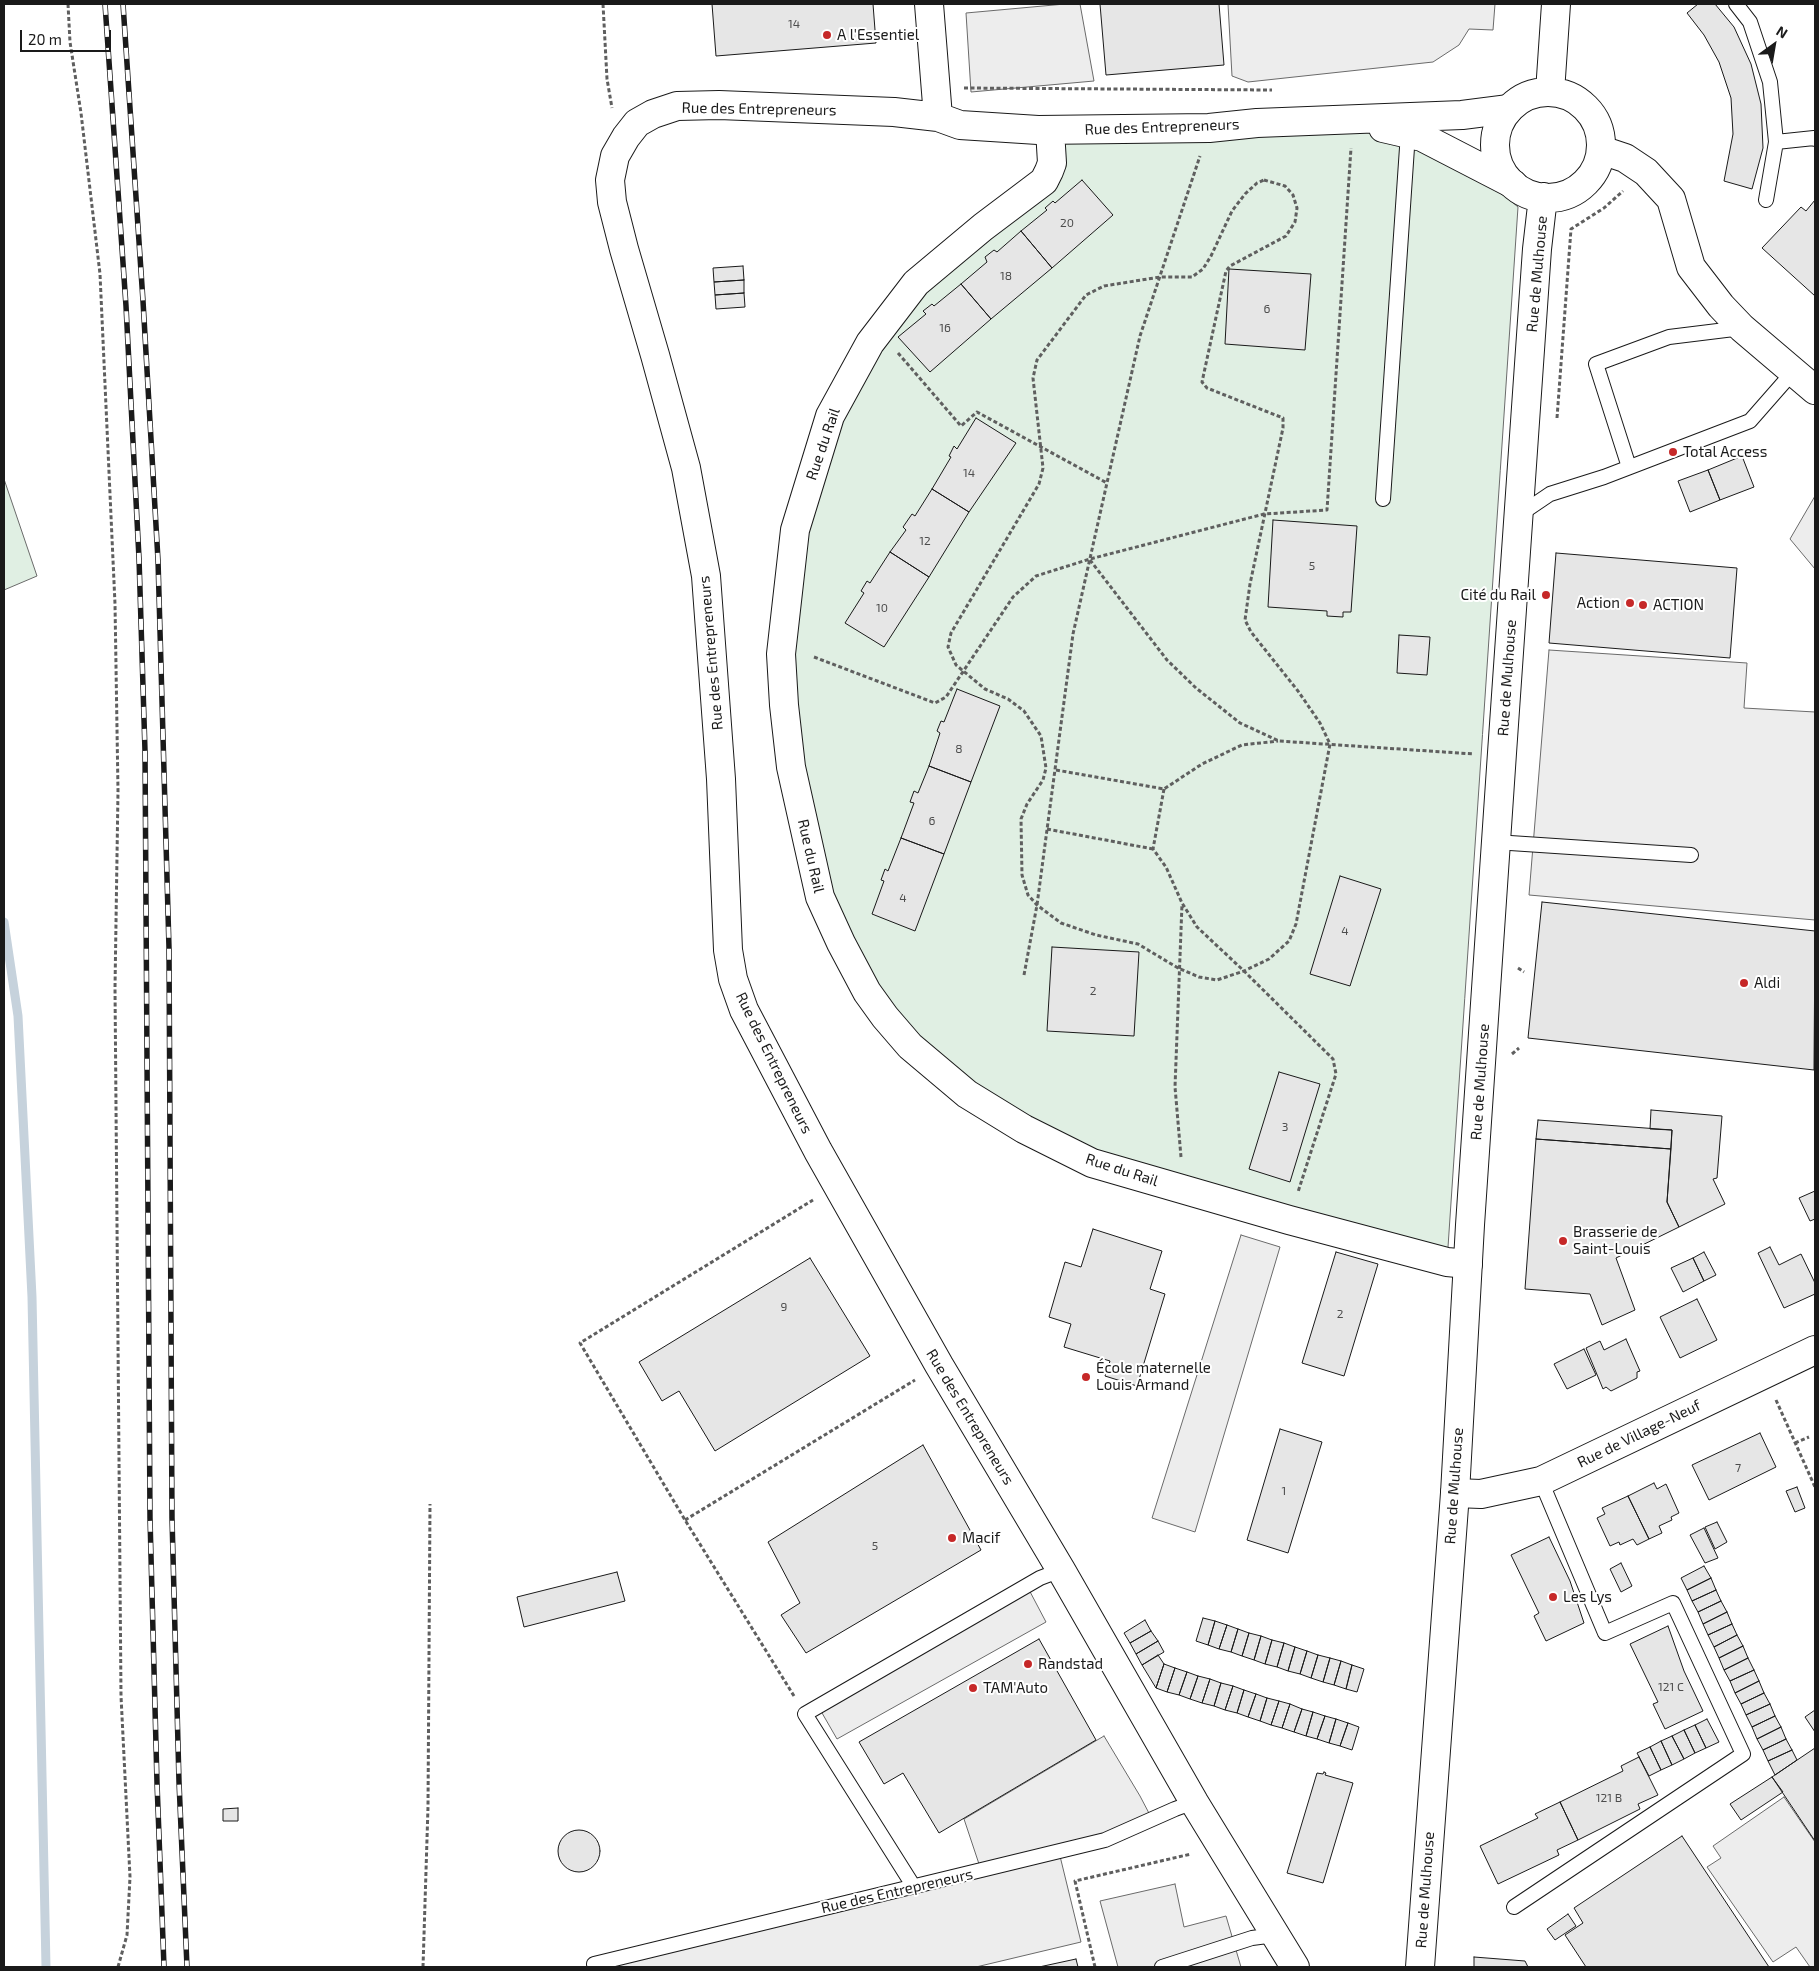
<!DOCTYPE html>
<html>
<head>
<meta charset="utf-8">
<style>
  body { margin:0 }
  #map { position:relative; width:1819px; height:1971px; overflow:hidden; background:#fff; font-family:"Exo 2",sans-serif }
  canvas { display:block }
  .frame { position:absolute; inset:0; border:5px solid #1a1a1a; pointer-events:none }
  .north { position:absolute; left:1749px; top:20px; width:50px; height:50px; -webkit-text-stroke:4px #fff; paint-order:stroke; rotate:32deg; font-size:14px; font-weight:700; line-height:20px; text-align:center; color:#1a1a1a }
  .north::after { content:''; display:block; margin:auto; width:18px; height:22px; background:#1a1a1a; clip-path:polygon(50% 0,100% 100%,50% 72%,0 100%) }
  .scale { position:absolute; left:20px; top:30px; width:91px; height:22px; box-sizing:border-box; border:2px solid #1a1a1a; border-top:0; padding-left:6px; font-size:15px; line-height:18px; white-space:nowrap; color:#1a1a1a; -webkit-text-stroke:4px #fff; paint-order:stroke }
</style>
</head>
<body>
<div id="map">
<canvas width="1819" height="1971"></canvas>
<div class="frame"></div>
<div class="north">N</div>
<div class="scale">20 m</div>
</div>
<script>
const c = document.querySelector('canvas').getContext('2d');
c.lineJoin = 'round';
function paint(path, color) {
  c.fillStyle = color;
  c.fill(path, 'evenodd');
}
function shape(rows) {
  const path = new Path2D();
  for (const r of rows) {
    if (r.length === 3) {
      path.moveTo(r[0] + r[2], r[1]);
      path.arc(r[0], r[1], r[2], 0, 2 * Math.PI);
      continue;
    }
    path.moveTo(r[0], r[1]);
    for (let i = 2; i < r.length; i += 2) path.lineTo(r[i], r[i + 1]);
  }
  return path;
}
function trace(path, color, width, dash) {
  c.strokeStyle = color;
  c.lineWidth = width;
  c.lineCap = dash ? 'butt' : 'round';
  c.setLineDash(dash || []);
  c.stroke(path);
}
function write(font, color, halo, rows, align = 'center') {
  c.font = font + ' "Exo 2",sans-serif';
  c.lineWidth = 4;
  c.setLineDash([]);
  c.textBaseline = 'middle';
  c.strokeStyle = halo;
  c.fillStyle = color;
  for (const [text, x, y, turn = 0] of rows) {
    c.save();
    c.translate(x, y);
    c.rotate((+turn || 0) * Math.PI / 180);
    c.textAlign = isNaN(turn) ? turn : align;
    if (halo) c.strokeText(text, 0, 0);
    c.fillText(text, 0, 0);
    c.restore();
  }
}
const green = shape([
  [1352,120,1481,176,1518,207,1447,1262,1092,1163,910,1046,841,943,791,767,795,530,870,343,1044,181,1050,130,1352,120],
  [4,479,37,576,4,590,4,479]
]);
paint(green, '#e0efe3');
trace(green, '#6a6a6a', 1);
const parking = shape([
  [1065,4,1080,4,1094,81,971,92,966,13,1065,4],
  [1228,4,1495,4,1493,30,1469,29,1459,45,1433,62,1248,82,1232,76,1228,4],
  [1815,496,1815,569,1790,539,1815,496],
  [1549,650,1747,663,1744,708,1815,712,1815,920,1529,895,1549,650],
  [1241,1235,1280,1247,1195,1532,1152,1518,1241,1235],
  [1027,1586,1046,1622,837,1739,818,1706,1027,1586],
  [1104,1736,1140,1796,1151,1817,1124,1828,1005,1860,979,1864,964,1819,1104,1736],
  [1784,1797,1815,1842,1815,1967,1810,1967,1796,1947,1773,1962,1707,1867,1721,1858,1713,1846,1784,1797],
  [1059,1852,1081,1942,976,1967,595,1967,1059,1852],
  [1175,1884,1184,1927,1226,1916,1241,1967,1118,1967,1100,1901,1175,1884]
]);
paint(parking, '#ededed');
trace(parking, '#6a6a6a', 1);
trace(shape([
  [4,922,18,1016,32,1297,46,1967]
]), '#c6d2dc', 9);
const building = shape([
  [712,4,873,4,876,43,716,56,712,4],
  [1100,4,1219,4,1224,65,1106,75,1100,4],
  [1698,4,1715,4,1734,27,1751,64,1761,104,1763,148,1752,189,1724,181,1733,134,1731,98,1719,62,1704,35,1687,13,1698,4],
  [1082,180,1113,215,1052,268,1021,231,1047,210,1045,208,1053,201,1055,203,1082,180],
  [1815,200,1815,296,1762,248,1801,207,1806,211,1815,200],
  [1021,231,1052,268,991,319,961,284,987,262,985,257,994,250,997,252,1021,231],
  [743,266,744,280,714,282,713,268,743,266],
  [1229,269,1311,274,1305,350,1225,344,1229,269],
  [744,280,744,293,715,295,714,282,744,280],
  [961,284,991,319,930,372,898,337,926,314,923,311,932,304,934,306,961,284],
  [744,293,745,307,716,309,715,295,744,293],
  [976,418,1016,443,969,512,932,489,951,457,949,456,954,446,957,449,976,418],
  [1742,456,1754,487,1720,500,1708,470,1742,456],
  [1708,470,1720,500,1690,512,1678,481,1708,470],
  [932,489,969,512,929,577,890,552,906,530,903,527,912,514,915,516,932,489],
  [1273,520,1357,526,1351,612,1343,612,1343,617,1327,616,1327,611,1268,607,1273,520],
  [890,552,929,577,884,647,845,623,864,593,861,591,867,581,870,583,890,552],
  [1556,553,1737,568,1730,658,1549,643,1556,553],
  [1399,635,1430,637,1427,675,1397,673,1399,635],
  [957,689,1000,706,971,782,929,766,940,733,937,731,941,721,944,722,957,689],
  [929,766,971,782,944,854,901,838,914,803,910,802,914,791,918,793,929,766],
  [901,838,944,854,915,931,872,914,884,881,881,880,885,869,888,871,901,838],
  [1340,876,1381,889,1350,986,1310,974,1340,876],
  [1542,902,1815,931,1814,1070,1528,1038,1542,902],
  [1052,947,1139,952,1134,1036,1047,1031,1052,947],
  [1279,1072,1320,1084,1290,1182,1249,1169,1279,1072],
  [1651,1110,1722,1116,1717,1178,1713,1179,1725,1204,1679,1227,1667,1202,1672,1130,1650,1129,1651,1110],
  [1538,1120,1672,1130,1671,1149,1536,1139,1538,1120],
  [1536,1139,1671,1149,1667,1202,1679,1227,1616,1258,1635,1310,1602,1325,1590,1294,1525,1289,1536,1139],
  [1815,1191,1815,1219,1810,1221,1799,1198,1815,1191],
  [1093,1229,1162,1251,1150,1289,1165,1294,1137,1386,1105,1376,1110,1361,1064,1347,1071,1324,1049,1317,1065,1262,1081,1267,1093,1229],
  [1770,1247,1779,1265,1801,1254,1815,1283,1815,1294,1784,1308,1758,1253,1770,1247],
  [1336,1252,1378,1264,1344,1376,1302,1363,1336,1252],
  [1704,1252,1716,1275,1704,1281,1693,1258,1704,1252],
  [810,1258,870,1356,715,1451,679,1391,662,1401,639,1362,810,1258],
  [1693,1258,1704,1281,1683,1292,1671,1268,1693,1258],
  [1697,1299,1717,1340,1680,1358,1660,1317,1697,1299],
  [1626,1339,1640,1371,1637,1372,1637,1378,1611,1391,1606,1387,1603,1389,1586,1348,1600,1341,1604,1350,1626,1339],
  [1584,1349,1596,1375,1567,1389,1554,1364,1584,1349],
  [1280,1429,1322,1442,1288,1553,1247,1540,1280,1429],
  [1760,1433,1776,1467,1709,1500,1692,1465,1760,1433],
  [923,1445,981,1550,806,1653,781,1615,800,1603,768,1542,923,1445],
  [1654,1483,1657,1489,1666,1484,1679,1513,1671,1517,1672,1520,1659,1526,1662,1533,1649,1539,1628,1496,1654,1483],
  [1797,1487,1805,1508,1795,1512,1786,1491,1797,1487],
  [1628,1496,1649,1539,1637,1545,1633,1539,1620,1545,1619,1542,1610,1546,1597,1518,1605,1514,1602,1508,1628,1496],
  [1717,1522,1727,1542,1715,1549,1705,1527,1717,1522],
  [1704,1528,1718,1558,1705,1563,1690,1535,1704,1528],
  [1549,1537,1570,1581,1584,1623,1546,1641,1534,1616,1539,1613,1511,1555,1549,1537],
  [1621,1563,1632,1586,1621,1592,1610,1569,1621,1563],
  [1704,1566,1711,1578,1687,1590,1681,1578,1704,1566],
  [617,1572,625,1601,524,1627,517,1597,617,1572],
  [1711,1578,1716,1590,1692,1601,1687,1590,1711,1578],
  [1716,1590,1721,1601,1698,1612,1692,1601,1716,1590],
  [1721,1601,1727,1612,1703,1624,1698,1612,1721,1601],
  [1727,1612,1732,1624,1708,1635,1703,1624,1727,1612],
  [1203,1618,1215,1621,1208,1645,1196,1641,1203,1618],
  [1145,1620,1151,1631,1130,1643,1124,1633,1145,1620],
  [1215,1621,1227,1625,1219,1649,1208,1645,1215,1621],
  [1732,1624,1737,1635,1714,1647,1708,1635,1732,1624],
  [1227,1625,1238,1629,1231,1652,1219,1649,1227,1625],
  [1668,1626,1684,1671,1703,1711,1665,1729,1653,1704,1658,1702,1630,1644,1668,1626],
  [1238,1629,1249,1633,1242,1656,1231,1652,1238,1629],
  [1151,1631,1158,1641,1136,1654,1130,1643,1151,1631],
  [1249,1633,1261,1636,1254,1660,1242,1656,1249,1633],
  [1737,1635,1743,1646,1719,1658,1714,1647,1737,1635],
  [1261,1636,1272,1640,1265,1664,1254,1660,1261,1636],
  [1039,1639,1096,1740,939,1833,903,1773,884,1784,859,1742,1039,1639],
  [1272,1640,1284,1643,1277,1667,1265,1664,1272,1640],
  [1158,1641,1164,1652,1142,1665,1136,1654,1158,1641],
  [1284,1643,1295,1647,1288,1671,1277,1667,1284,1643],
  [1743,1646,1748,1658,1724,1670,1719,1658,1743,1646],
  [1295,1647,1307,1651,1300,1674,1288,1671,1295,1647],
  [1307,1651,1318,1655,1311,1678,1300,1674,1307,1651],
  [1158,1655,1164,1664,1156,1688,1142,1665,1158,1655],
  [1318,1655,1330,1658,1323,1682,1311,1678,1318,1655],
  [1330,1658,1341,1661,1334,1685,1323,1682,1330,1658],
  [1748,1658,1754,1670,1730,1681,1724,1670,1748,1658],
  [1341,1661,1352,1665,1346,1689,1334,1685,1341,1661],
  [1164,1664,1175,1668,1167,1692,1156,1688,1164,1664],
  [1352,1665,1364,1669,1357,1692,1346,1689,1352,1665],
  [1175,1668,1187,1672,1179,1695,1167,1692,1175,1668],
  [1754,1670,1759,1681,1735,1693,1730,1681,1754,1670],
  [1187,1672,1198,1676,1190,1699,1179,1695,1187,1672],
  [1198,1676,1210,1679,1202,1703,1190,1699,1198,1676],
  [1210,1679,1221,1683,1214,1706,1202,1703,1210,1679],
  [1759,1681,1764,1693,1741,1704,1735,1693,1759,1681],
  [1221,1683,1233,1686,1225,1710,1214,1706,1221,1683],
  [1233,1686,1244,1690,1237,1713,1225,1710,1233,1686],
  [1244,1690,1256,1694,1248,1717,1237,1713,1244,1690],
  [1764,1693,1770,1704,1746,1715,1741,1704,1764,1693],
  [1256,1694,1267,1698,1260,1721,1248,1717,1256,1694],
  [1267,1698,1279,1701,1271,1725,1260,1721,1267,1698],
  [1279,1701,1290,1704,1282,1728,1271,1725,1279,1701],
  [1290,1704,1302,1709,1294,1732,1282,1728,1290,1704],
  [1770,1704,1775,1716,1752,1727,1746,1715,1770,1704],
  [1302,1709,1313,1712,1306,1736,1294,1732,1302,1709],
  [1815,1710,1815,1732,1805,1717,1815,1710],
  [1313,1712,1325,1716,1317,1739,1306,1736,1313,1712],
  [1325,1716,1336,1719,1329,1743,1317,1739,1325,1716],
  [1775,1716,1781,1727,1757,1739,1752,1727,1775,1716],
  [1336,1719,1348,1723,1340,1746,1329,1743,1336,1719],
  [1707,1719,1719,1742,1706,1748,1695,1725,1707,1719],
  [1348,1723,1359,1727,1352,1750,1340,1746,1348,1723],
  [1695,1725,1706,1748,1695,1753,1684,1730,1695,1725],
  [1781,1727,1786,1739,1763,1750,1757,1739,1781,1727],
  [1684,1730,1695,1753,1684,1759,1672,1736,1684,1730],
  [1672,1736,1684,1759,1672,1765,1661,1741,1672,1736],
  [1786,1739,1792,1750,1768,1761,1763,1750,1786,1739],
  [1661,1741,1672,1765,1661,1770,1650,1747,1661,1741],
  [1650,1747,1661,1770,1649,1776,1637,1753,1650,1747],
  [1815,1748,1815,1841,1772,1777,1815,1748],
  [1792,1750,1797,1760,1775,1775,1768,1761,1792,1750],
  [1639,1757,1658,1795,1638,1804,1640,1809,1578,1840,1560,1802,1623,1771,1621,1766,1639,1757],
  [1324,1772,1326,1773,1325,1775,1353,1783,1323,1883,1287,1873,1317,1773,1323,1774,1324,1772],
  [1772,1777,1783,1792,1741,1820,1730,1804,1772,1777],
  [1560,1802,1578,1840,1557,1850,1559,1855,1498,1884,1480,1846,1538,1818,1535,1814,1560,1802],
  [238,1808,238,1821,223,1821,223,1809,238,1808],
  [579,1851,21],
  [1682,1836,1769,1967,1586,1967,1565,1935,1583,1923,1574,1908,1682,1836],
  [1568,1914,1576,1926,1555,1940,1547,1929,1568,1914],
  [1474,1957,1525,1961,1528,1967,1474,1967,1474,1957],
  [1076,1959,1078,1967,1039,1967,1076,1959]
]);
paint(building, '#e6e6e6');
trace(building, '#1a1a1a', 1);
const service = shape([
  [1736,4,1750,22,1770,82,1776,142,1814,138,1815,139],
  [1766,200,1776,142],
  [1629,467,1596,364,1669,337,1742,328],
  [1383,499,1408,133],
  [1519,515,1550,494,1604,477,1750,421,1793,372],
  [1495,842,1691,855],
  [914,1887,805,1714,1040,1578,1061,1570],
  [1514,1907,1743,1754,1673,1603,1605,1633,1541,1481],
  [594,1964,1105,1840,1175,1809,1194,1802],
  [1162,1967,1252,1938,1275,1935]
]);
const minor = shape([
  [929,4,938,117],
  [1383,128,1422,137,1513,184],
  [1050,130,1052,163,1049,171,1044,181,983,227,916,283,870,343,830,416,795,530,781,654,784,705,791,767,820,897,841,943,867,992,885,1017,910,1046,967,1094,1024,1129,1092,1163,1289,1220,1447,1262,1468,1264],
  [1601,150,1625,158,1646,172,1671,199,1691,267,1721,306,1742,328,1815,390],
  [1455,1493,1481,1494,1541,1481,1815,1350],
  [1295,1967,1194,1802,1061,1570,939,1365,818,1151,744,1010,733,979,728,950,721,779,706,576,686,468,655,355,624,249,612,202,610,180,615,156,626,137,637,123,653,114,677,106,719,105,894,112,938,117,960,125,1038,130,1209,128,1257,123,1462,115,1509,109]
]);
const secondary = shape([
  [1550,92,1556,4],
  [1548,145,53],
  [1420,1967,1455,1493,1470,1225,1502,753,1537,249,1543,197]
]);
trace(service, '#1a1a1a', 16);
trace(minor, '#1a1a1a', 30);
trace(secondary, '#1a1a1a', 30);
trace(shape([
  [68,4,70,42,81,113,100,274,115,604,118,791,115,988,121,1696,130,1877,127,1935,118,1967],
  [603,4,607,79,612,108],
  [964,88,1272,90],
  [1264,180,1285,186,1293,195,1297,208,1295,222,1286,236,1230,266,1226,271,1202,382,1207,388,1283,418,1283,428,1250,584,1245,620,1251,632,1298,691,1320,723,1330,744,1296,924,1289,941,1269,959,1244,971,1217,980,1199,977,1178,968,1138,944,1096,935,1061,923,1037,905,1028,895,1022,875,1021,819,1027,804,1043,780,1046,768,1041,736,1024,711,1008,699,985,689,956,665,948,647,951,633,1039,484,1043,468,1033,378,1037,360,1086,295,1104,286,1160,277,1192,277,1203,269,1211,256,1232,211,1245,194,1257,183,1264,180],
  [898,353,961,426,977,412,1107,483],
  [1557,418,1571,229,1604,208,1623,191],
  [1090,560,1167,660,1196,688,1240,723,1279,741,1474,754],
  [814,657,935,703,946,697,1013,597,1036,576,1090,559,1264,514,1327,510,1351,148],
  [1056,770,1164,789,1202,764,1242,745,1278,741],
  [1164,789,1153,849,1166,867,1182,903,1197,927,1244,971,1333,1059,1336,1074,1298,1192],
  [1047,829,1153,849],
  [1518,968,1524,972],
  [1024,975,1037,905,1073,634,1140,336,1200,156],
  [1512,1054,1519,1048],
  [1181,1157,1175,1087,1182,904],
  [1776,1400,1815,1487],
  [1795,1443,1809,1437],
  [685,1520,915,1380],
  [794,1696,685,1520,580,1343,813,1200],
  [423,1967,428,1807,430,1504],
  [1095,1967,1075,1881,1191,1854]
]), '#5f5f5f', 3, [4, 2.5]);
trace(service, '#fff', 14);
trace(minor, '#fff', 28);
trace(secondary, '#fff', 28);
const rail = shape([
  [105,4,126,306,139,558,145,751,150,1518,157,1783,164,1967],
  [123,4,143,301,158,560,169,948,172,1518,179,1782,187,1967]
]);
trace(rail, '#1a1a1a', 5.5);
trace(rail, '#fff', 4, [11]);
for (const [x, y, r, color] of [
  [827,35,5,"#c62828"],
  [1673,452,5,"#c62828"],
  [1546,595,5,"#c62828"],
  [1630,603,5,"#c62828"],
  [1643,605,5,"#c62828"],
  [1744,983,5,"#c62828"],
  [1563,1241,5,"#c62828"],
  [1086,1377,5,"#c62828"],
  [952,1538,5,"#c62828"],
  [1553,1597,5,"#c62828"],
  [1028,1664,5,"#c62828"],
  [973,1688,5,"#c62828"]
]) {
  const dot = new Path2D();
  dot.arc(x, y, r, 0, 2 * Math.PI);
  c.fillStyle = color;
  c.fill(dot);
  trace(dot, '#fff', 2);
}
write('12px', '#4d4d4d', null, [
  ["14",794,24],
  ["20",1067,223],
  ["18",1006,276],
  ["6",1267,309],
  ["16",945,328],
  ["14",969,473],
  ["12",925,541],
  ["5",1312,566],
  ["10",882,608],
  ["8",959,749],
  ["6",932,821],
  ["4",903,898],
  ["4",1345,931],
  ["2",1093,991],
  ["3",1285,1127],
  ["9",784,1307],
  ["2",1340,1314],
  ["7",1738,1468],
  ["1",1284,1491],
  ["5",875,1546],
  ["121 C",1671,1687],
  ["121 B",1609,1798]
]);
write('15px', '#1a1a1a', '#fff', [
  ["A l'Essentiel",837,35],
  ["Total Access",1683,452],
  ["Cité du Rail",1536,595,"right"],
  ["Action",1620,603,"right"],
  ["ACTION",1653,605],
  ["Aldi",1754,983],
  ["Brasserie de",1573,1232],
  ["Saint-Louis",1573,1249],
  ["École maternelle",1096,1368],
  ["Louis Armand",1096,1385],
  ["Macif",962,1538],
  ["Les Lys",1563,1597],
  ["Randstad",1038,1664],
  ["TAM'Auto",983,1688]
], 'left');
write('15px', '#1a1a1a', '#fff', [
  ["Rue des Entrepreneurs",759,109,1],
  ["Rue des Entrepreneurs",1162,127,-2],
  ["Rue de Mulhouse",1537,274,-85],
  ["Rue du Rail",823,444,-71],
  ["Rue des Entrepreneurs",711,653,-95],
  ["Rue de Mulhouse",1507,678,-86],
  ["Rue du Rail",811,856,77],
  ["Rue des Entrepreneurs",774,1063,64],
  ["Rue de Mulhouse",1480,1082,-86],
  ["Rue du Rail",1122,1170,18],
  ["Rue des Entrepreneurs",970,1417,59],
  ["Rue de Village-Neuf",1639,1434,-26],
  ["Rue de Mulhouse",1454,1486,-86],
  ["Rue de Mulhouse",1425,1890,-86],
  ["Rue des Entrepreneurs",897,1891,-13]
]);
</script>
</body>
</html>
